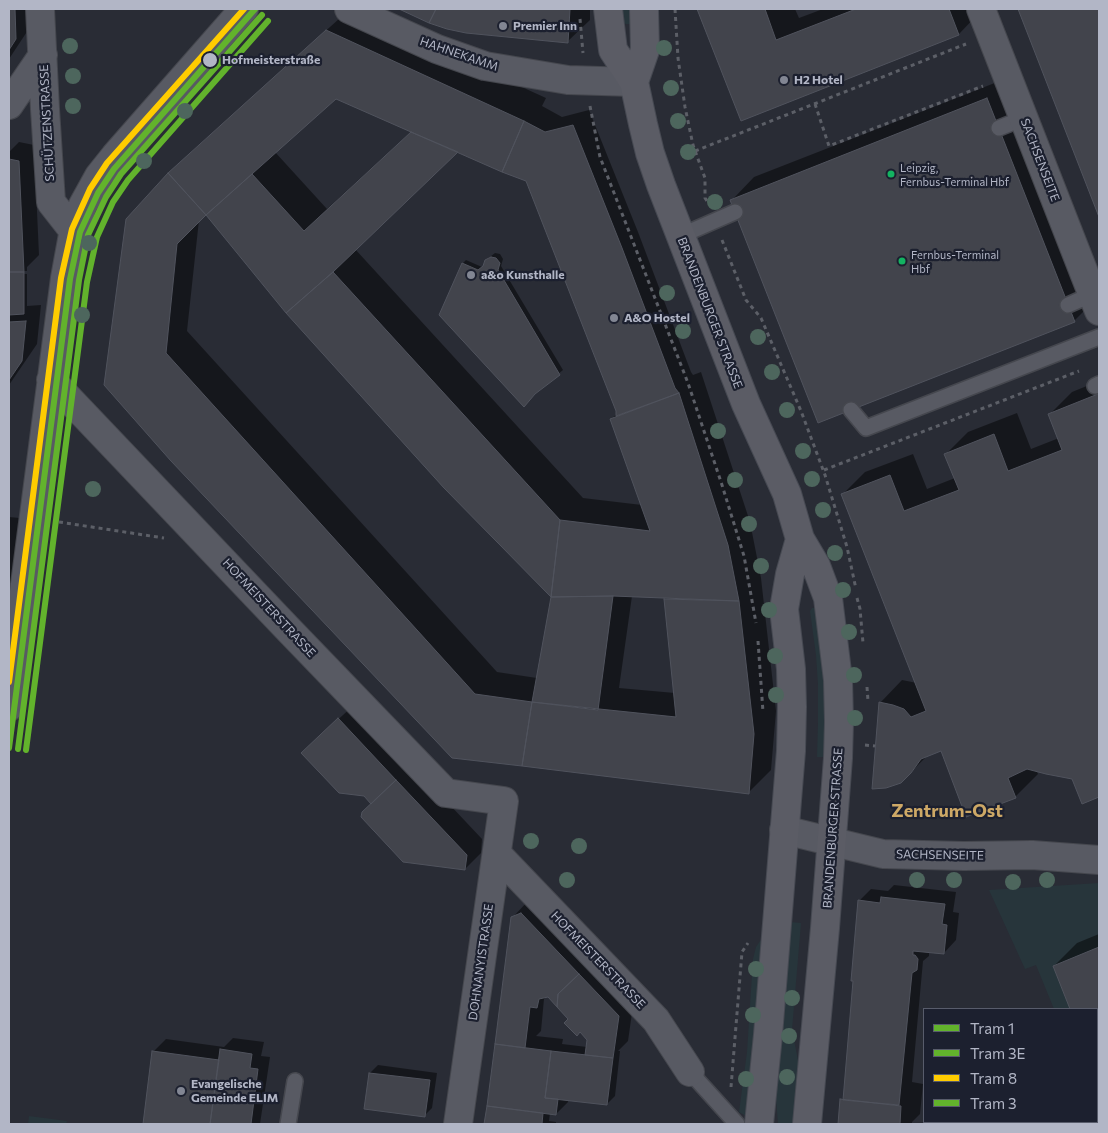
<!DOCTYPE html>
<html>
<head>
<meta charset="utf-8">
<style>
  body { margin:0 }
  #map { position:relative; width:1108px; height:1133px; overflow:hidden; background:#292c35; font-family:Commissioner,sans-serif }
  canvas { display:block }
  .frame { position:absolute; inset:0; border:10px solid #b2b6c6; pointer-events:none }
  .legend { position:absolute; left:923px; top:1008px; width:175px; height:115px; box-sizing:border-box; background:#1c202f; border:1px solid #585c6b; margin:0; padding:6px 9px; list-style:none; font-size:15px; color:#b2b6c6 }
  .legend li { display:flex; align-items:center; gap:10px; height:25px }
  .legend b { width:25px; border:1px solid #585c6b }
</style>
</head>
<body>
<div id="map">
<canvas width="1108" height="1133"></canvas>
<div class="frame"></div>
<ul class="legend">
<li><b style="height:6px;background:#62b32c"></b>Tram 1</li>
<li><b style="height:6px;background:#62b32c"></b>Tram 3E</li>
<li><b style="height:6px;background:#fc0"></b>Tram 8</li>
<li><b style="height:6px;background:#62b32c"></b>Tram 3</li>
</ul>
</div>
<script>
const c = document.querySelector('canvas').getContext('2d');
c.lineJoin = 'round';
function paint(path, color) {
  c.fillStyle = color;
  c.fill(path, 'evenodd');
}
function shape(rows) {
  const path = new Path2D();
  for (const r of rows) {
    path.moveTo(r[0], r[1]);
    for (let i = 2; i < r.length; i += 2) path.lineTo(r[i], r[i + 1]);
  }
  return path;
}
function trace(path, color, width, dash) {
  c.strokeStyle = color;
  c.lineWidth = width;
  c.lineCap = dash ? 'butt' : 'round';
  c.setLineDash(dash || []);
  c.stroke(path);
}
function write(font, color, halo, rows, align = 'center') {
  c.font = font + ' Commissioner,sans-serif';
  c.lineWidth = 4.5;
  c.setLineDash([]);
  c.textBaseline = 'middle';
  c.strokeStyle = halo;
  c.fillStyle = color;
  for (const [text, x, y, turn = 0] of rows) {
    c.save();
    c.translate(x, y);
    c.rotate((+turn || 0) * Math.PI / 180);
    c.textAlign = isNaN(turn) ? turn : align;
    if (halo) c.strokeText(text, 0, 0);
    c.fillText(text, 0, 0);
    c.restore();
  }
}
paint(shape([
  [621,9,632,9,632,21,630,24,626,24,623,23],
  [812,608,815,608,817,611,826,695,826,757,817,757,818,723,818,685,816,655,810,611],
  [1099,883,1099,947,1053,966,1070,1009,1054,1009,1036,965,1025,969,989,890],
  [790,922,801,923,792,1030,800,1070,795,1124,778,1124,776,1098,784,1016],
  [763,939,752,1061,746,1116,739,1112,747,1052,753,959,756,947,760,941],
  [1097,1076,1099,1083,1099,1124,1097,1119],
  [29,1116,67,1121,66,1124,28,1124]
]), '#27353b');
paint(shape([
  [9,9,38,9,38,15,9,59],
  [350,9,546,98,542,106,562,117,589,110,638,232,691,372,693,375,701,372,750,522,761,578,776,711,771,770,748,793,453,757,105,385,192,151],
  [335,98,412,131,327,209,275,152],
  [458,151,526,180,618,413,611,419,642,505,583,498,355,249],
  [206,213,287,312,552,597,537,678,497,672,187,331,199,220],
  [632,596,665,598,675,693,619,688],
  [402,9,590,9,590,20,567,42,430,22],
  [698,9,795,9,799,18,823,9,980,9,981,11,959,34,741,119],
  [1020,9,1099,9,1099,213],
  [1010,77,1096,299,1074,321,732,200,754,177],
  [19,142,34,145,39,255,27,267,27,271,9,271,9,152],
  [495,253,500,254,503,259,501,266,563,370,536,392,463,263,466,260,482,267,485,265,486,260],
  [9,273,27,274,27,306,41,305,37,344,9,385],
  [1099,381,1099,796,1082,803,1073,778,1036,770,1038,774,1015,797,941,749,929,754,911,772,880,703,902,680,917,683,842,495,865,472,913,454,927,489,955,478,946,454,968,432,1017,413,1031,449,1059,438,1050,414,1072,392],
  [9,517,20,518,9,601],
  [355,704,482,839,481,853,465,869,372,803,364,795,319,737],
  [894,885,956,892,953,912,959,913,956,940,944,953,929,951,929,956,923,961,912,1082,923,1084,920,1114,912,1122,912,1124,839,1124,841,1100,844,1097,855,980,859,901,871,889,888,891],
  [528,901,634,999,628,1041,618,1051,620,1051,615,1096,607,1104,568,1099,568,1102,556,1114,550,1113,549,1121,556,1122,556,1124,485,1124,512,918],
  [547,996,548,996,588,1039,587,1047,562,1044,563,1039,536,1036,541,1031,544,999],
  [1099,934,1099,1079,1097,1073,1097,1009,1071,1009,1054,966,1077,943],
  [233,1038,264,1042,261,1056,270,1057,260,1124,144,1124,154,1051,166,1039,224,1047],
  [378,1065,437,1073,432,1108,424,1116,370,1073]
]), '#0007');
const building = shape([
  [9,9,15,9,16,39,9,50,9,9],
  [399,9,436,9,429,23,399,9],
  [436,9,570,9,568,43,466,33,447,29,429,23,436,9],
  [697,9,765,9,776,40,856,9,949,9,959,35,741,121,697,9],
  [1018,9,1099,9,1099,217,1018,9],
  [326,30,524,121,502,172,336,99,206,215,168,173,326,30],
  [987,98,1075,322,818,423,730,200,987,98],
  [524,121,545,132,573,125,622,248,675,388,679,393,616,416,616,411,526,181,502,172,524,121],
  [411,132,458,152,333,272,286,313,206,215,252,174,304,231,411,132],
  [9,159,19,161,24,272,9,272,9,159],
  [168,173,206,215,177,244,166,353,475,694,532,702,522,766,452,758,171,461,104,385,126,219,168,173],
  [491,257,496,258,500,263,498,270,560,375,535,394,524,407,439,315,462,263,478,270,483,266,485,260,491,257],
  [9,272,24,272,24,314,9,315,9,272],
  [333,272,560,520,551,597,444,488,286,313,333,272],
  [26,321,22,361,9,380,9,322,26,321],
  [679,393,728,545,739,601,613,596,551,597,560,520,650,531,610,419,679,393],
  [1098,394,1099,397,1099,797,1082,804,1072,779,1046,774,1027,769,1008,778,1016,798,966,817,941,751,921,759,911,773,901,783,886,788,872,789,879,702,893,705,904,709,911,717,926,711,841,494,890,475,904,511,959,490,944,454,994,434,1008,471,1062,450,1048,414,1098,394],
  [613,596,598,710,532,702,551,597,613,596],
  [664,599,739,601,754,734,749,794,522,766,532,702,676,717,664,599],
  [338,718,396,780,371,804,364,796,339,793,301,753,338,718],
  [396,780,467,855,465,870,403,862,361,817,362,812,396,780],
  [881,897,945,904,942,924,947,925,944,954,913,951,913,955,915,955,918,959,917,970,912,973,899,1105,843,1100,853,981,851,981,858,900,880,903,881,897],
  [521,913,579,974,558,994,557,1007,548,997,539,999,537,1008,530,1007,525,1048,495,1044,511,917,521,913],
  [1099,947,1099,1083,1097,1076,1097,1009,1070,1009,1053,966,1099,947],
  [579,974,619,1016,613,1058,585,1055,587,1040,580,1032,577,1036,564,1023,568,1019,557,1007,558,994,579,974],
  [495,1044,551,1051,545,1098,558,1099,556,1115,487,1106,495,1044],
  [220,1049,252,1054,250,1068,258,1069,251,1124,210,1124,220,1049],
  [152,1051,219,1060,210,1124,143,1124,152,1051],
  [551,1051,613,1058,607,1105,545,1098,551,1051],
  [369,1073,430,1080,425,1117,364,1109,369,1073],
  [840,1099,901,1106,900,1124,838,1124,840,1099],
  [487,1106,543,1113,542,1124,484,1124,487,1106]
]);
paint(building, '#42444c');
trace(building, '#50535d', 1);
const lane = shape([
  [999,128,1024,118],
  [680,236,735,212],
  [1068,305,1093,294],
  [1095,386,1099,384],
  [851,410,866,428,1099,337],
  [690,1072,737,1124],
  [288,1124,295,1081]
]);
const street = shape([
  [40,9,45,109,51,202,69,225,74,229],
  [349,9,437,49,485,66,568,80,634,82],
  [981,9,1099,311],
  [9,105,43,55],
  [51,380,287,628,446,793,504,801,458,1124],
  [9,707,65,278,74,229,83,205,99,176,115,156,244,9],
  [784,830,883,854,964,856,1032,855,1099,860],
  [497,854,656,1020,690,1072]
]);
const primary = shape([
  [608,9,613,50,634,82,643,124,650,153,661,185,746,404,787,494,800,539,816,566,828,598,838,680,839,722,838,758,825,928,807,1124],
  [634,82,645,50,644,9],
  [759,1124,768,1035,791,751,792,707,791,669,784,609,790,574,800,539]
]);
trace(lane, '#45474e', 18);
trace(street, '#45474e', 30);
trace(primary, '#464952', 30);
trace(shape([
  [675,9,678,58,685,107,693,145,705,178,705,198,707,201],
  [580,19,583,53],
  [815,104,829,146,983,86],
  [590,106,600,157,688,383,722,485,744,556,756,623],
  [695,151,966,44],
  [722,240,746,300,761,318,801,411,825,475,847,547,856,589],
  [824,470,1079,371],
  [59,522,164,538],
  [857,598,860,609,863,643],
  [758,641,763,712],
  [867,687,868,701],
  [865,745,875,746],
  [731,1087,742,952,748,943]
]), '#5c5f67', 3, [4, 4]);
trace(lane, '#585a63', 15);
trace(street, '#585a63', 28);
trace(primary, '#5b5c65', 28);
trace(shape([
  [9,748,70,279,80,232,98,193,114,169,255,9]
]), '#62b32c', 6);
trace(shape([
  [18,749,79,280,88,235,106,197,121,174,262,15]
]), '#62b32c', 6);
trace(shape([
  [9,682,61,278,72,229,90,189,107,163,244,9]
]), '#fc0', 6);
trace(shape([
  [26,750,87,282,97,237,113,202,128,180,268,21]
]), '#62b32c', 6);
c.fillStyle = '#4d665d';
for (const [x, y] of [
  [70,46],
  [664,48],
  [73,76],
  [671,88],
  [73,106],
  [185,111],
  [678,121],
  [688,152],
  [144,161],
  [715,202],
  [89,243],
  [667,293],
  [82,315],
  [683,331],
  [758,337],
  [772,372],
  [787,410],
  [718,431],
  [803,451],
  [812,479],
  [735,480],
  [93,489],
  [823,510],
  [749,524],
  [835,553],
  [761,566],
  [843,590],
  [769,610],
  [849,632],
  [775,656],
  [854,675],
  [776,695],
  [855,718],
  [531,841],
  [579,846],
  [567,880],
  [917,880],
  [954,880],
  [1047,880],
  [1013,882],
  [756,969],
  [792,998],
  [753,1015],
  [789,1036],
  [787,1077],
  [746,1079]
]) {
  c.beginPath();
  c.arc(x, y, 8, 0, 2 * Math.PI);
  c.fill();
}
for (const [x, y, r, color] of [
  [503,26,5,"#828693"],
  [210,60,8,"#b2b6c6"],
  [784,80,5,"#828693"],
  [891,174,4.5,"#13b361"],
  [902,261,4.5,"#13b361"],
  [471,275,5,"#828693"],
  [614,318,5,"#828693"],
  [181,1091,5,"#828693"]
]) {
  const dot = new Path2D();
  dot.arc(x, y, r, 0, 2 * Math.PI);
  c.fillStyle = color;
  c.fill(dot);
  trace(dot, '#1c202f', 2);
}
write('11px', '#b2b6c6', '#1c202f', [
  ["Leipzig,",900,168],
  ["Fernbus-Terminal Hbf",900,182],
  ["Fernbus-Terminal",911,255],
  ["Hbf",911,269]
], 'left');
write('bold 12px', '#b2b6c6', '#1c202f', [
  ["Premier Inn",513,26],
  ["H2 Hotel",794,80],
  ["a&o Kunsthalle",481,275],
  ["A&O Hostel",624,318],
  ["Evangelische",191,1084],
  ["Gemeinde ELIM",191,1098]
], 'left');
write('12px', '#b2b6c6', '#1c202f', [
  ["HAHNEKAMM",459,54,19],
  ["SCHÜTZENSTRASSE",47,123,-93],
  ["SACHSENSEITE",1040,160,69],
  ["BRANDENBURGER STRASSE",710,313,69],
  ["HOFMEISTERSTRASSE",269,608,47],
  ["BRANDENBURGER STRASSE",833,828,-86],
  ["SACHSENSEITE",940,855,1],
  ["HOFMEISTERSTRASSE",598,960,46],
  ["DOHNANYISTRASSE",481,962,-82]
]);
write('bold 12px', '#b2b6c6', '#1c202f', [
  ["Hofmeisterstraße",222,60]
], 'left');
write('bold 18px', '#cda866', '#1c202f', [
  ["Zentrum-Ost",947,811]
]);
</script>
</body>
</html>
